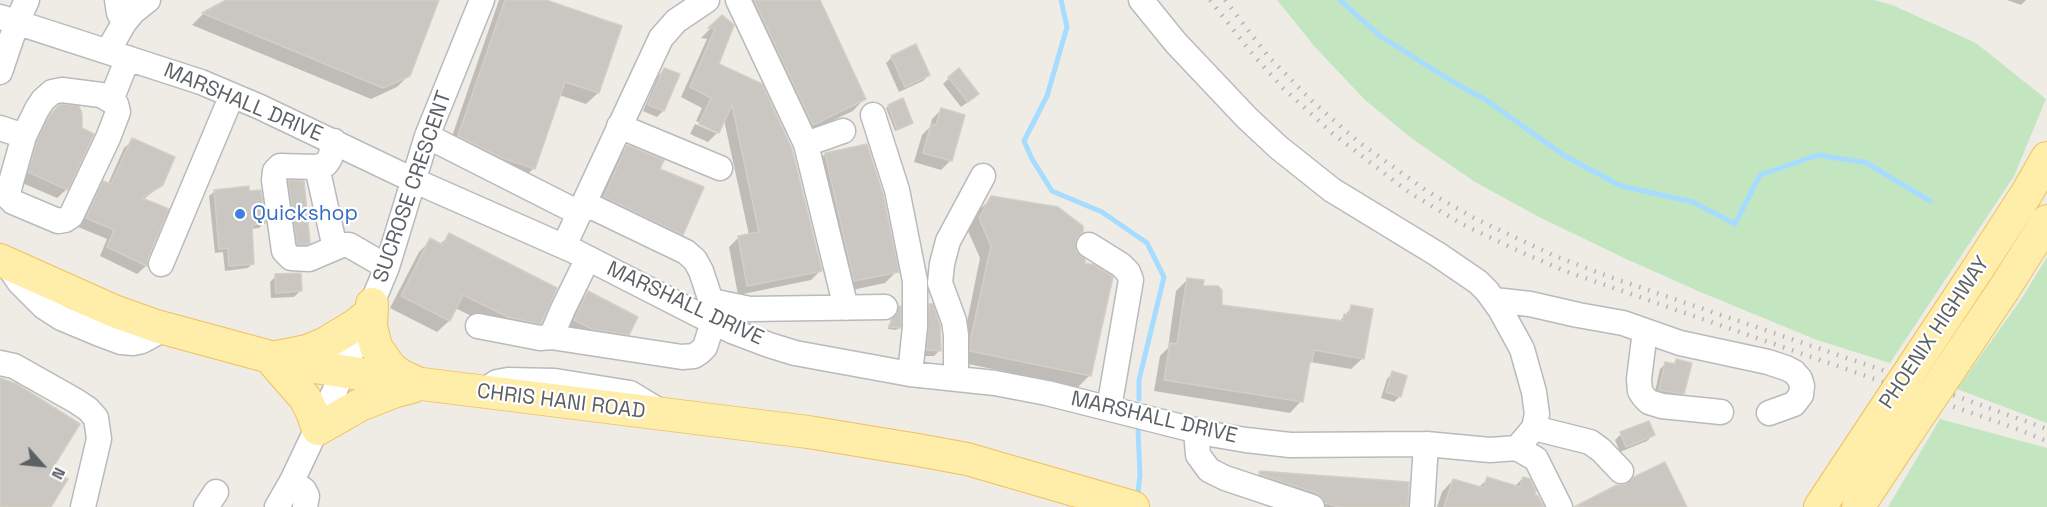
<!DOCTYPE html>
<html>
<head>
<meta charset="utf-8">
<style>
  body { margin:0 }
  #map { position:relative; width:2047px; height:507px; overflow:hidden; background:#efece5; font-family:"Space Grotesk",sans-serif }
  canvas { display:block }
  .north { position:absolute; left:12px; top:435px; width:60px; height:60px; -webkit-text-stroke:4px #fff; paint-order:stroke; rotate:117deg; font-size:16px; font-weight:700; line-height:24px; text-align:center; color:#5c6165 }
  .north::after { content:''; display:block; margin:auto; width:21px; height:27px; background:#5c6165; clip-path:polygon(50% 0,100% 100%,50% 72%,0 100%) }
</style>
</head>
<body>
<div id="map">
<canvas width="2047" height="507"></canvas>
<div class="north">N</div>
</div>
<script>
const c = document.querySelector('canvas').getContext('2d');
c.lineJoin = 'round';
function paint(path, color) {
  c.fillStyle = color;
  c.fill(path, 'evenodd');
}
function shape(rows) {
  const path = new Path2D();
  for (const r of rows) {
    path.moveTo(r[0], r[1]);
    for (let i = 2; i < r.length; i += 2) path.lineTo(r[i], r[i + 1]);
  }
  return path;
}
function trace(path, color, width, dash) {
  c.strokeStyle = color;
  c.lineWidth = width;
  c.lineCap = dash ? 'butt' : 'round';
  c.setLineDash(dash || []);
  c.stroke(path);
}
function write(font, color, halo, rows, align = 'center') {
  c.font = font + ' "Space Grotesk",sans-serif';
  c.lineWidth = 4.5;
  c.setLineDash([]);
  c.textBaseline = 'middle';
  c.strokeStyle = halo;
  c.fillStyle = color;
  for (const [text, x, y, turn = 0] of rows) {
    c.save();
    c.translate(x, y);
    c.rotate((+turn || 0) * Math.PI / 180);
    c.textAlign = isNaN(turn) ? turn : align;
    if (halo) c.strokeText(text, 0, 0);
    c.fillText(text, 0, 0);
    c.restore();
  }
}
paint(shape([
  [1277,0,1874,0,1892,5,1976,43,2046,99,2014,176,1890,363,1817,340,1698,291,1624,258,1539,217,1475,182,1411,138,1365,100,1315,47],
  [2047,257,2047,423,1957,389,2022,298],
  [1940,419,2047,448,2047,507,1888,507]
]), '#c3e6c1');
paint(shape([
  [229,0,437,0,409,75,397,87,371,99,192,25,203,14],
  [499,0,541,0,620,27,598,93,586,104,559,95,534,168,522,180,448,148],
  [735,0,818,0,864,99,853,111,801,135],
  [2007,0,2026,0,2021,5],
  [722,17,717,64,821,270,811,280,738,295,729,247,739,237,749,235,724,120,718,132,708,142,690,134,695,124,716,133,716,130,696,121,702,108,681,97,707,39,701,38],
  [915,46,929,75,923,81,899,92,886,63,892,57],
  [664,70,678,75,663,111,657,117,643,111,658,76],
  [949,78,971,100,961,107,943,84],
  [889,106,912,123,895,131,886,108],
  [941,110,963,116,950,161,941,170,914,162,922,135,930,127,932,119],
  [50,116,67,189,57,198,20,182,29,151,41,127],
  [133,140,161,185,143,200,146,258,146,266,137,274,100,256,107,239,78,227,95,191,104,183,108,184,124,148],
  [627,147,659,169,682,234,671,246,593,209,616,158],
  [825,154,897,271,885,283,843,292,814,166],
  [289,182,309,242,303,247,295,246,287,185],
  [215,191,248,193,264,223,259,228,251,229,253,263,248,268,225,271,223,252,215,253,209,196],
  [992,198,1076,237,1073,245,1090,375,1078,387,959,362,980,258,968,231,980,209],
  [450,235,540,323,528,335,496,328,455,308,449,321,437,332,390,308,419,252,431,240,439,245],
  [276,276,300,291,294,297,271,298,270,282],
  [1188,279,1201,288,1221,306,1340,321,1352,307,1363,358,1351,369,1310,362,1308,364,1301,401,1290,413,1154,391,1160,356,1168,348,1176,291],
  [588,293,628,334,619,343,566,329,579,302],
  [930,306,940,350,934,356,922,356,924,312],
  [899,308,899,328,896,330,888,329,889,324,895,318],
  [1677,360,1683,393,1677,399,1654,396,1660,369,1666,363,1672,365],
  [1393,373,1400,396,1394,402,1381,398,1387,379],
  [1621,434,1653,435,1647,441,1620,452,1615,440],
  [1261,473,1406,507,1307,507,1249,484],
  [1523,478,1542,507,1437,507,1442,492,1453,480,1478,488,1488,479,1514,487]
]), '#0003');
trace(shape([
  [1061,0,1067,27,1047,96,1024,141,1032,159,1052,191,1102,212,1147,243,1164,277,1139,380,1139,399],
  [1340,0,1380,36,1453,82,1486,100,1565,156,1621,186,1693,202,1735,224,1760,175,1818,155,1867,163,1930,201],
  [1138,492,1140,475,1138,431]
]), '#a5dcff', 5);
const building = shape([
  [226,0,439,0,410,76,383,88,202,13,226,0],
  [505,0,546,0,622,26,599,93,565,82,535,169,500,157,458,136,505,0],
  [754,0,820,0,866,99,813,125,754,0],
  [722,15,734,25,719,64,762,84,792,149,822,271,747,286,738,236,759,232,732,105,719,133,699,124,711,98,690,87,715,29,708,28,722,15],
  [916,44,930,75,905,87,891,56,916,44],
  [664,68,680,74,664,111,648,105,664,68],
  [959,68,979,94,968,102,948,77,959,68],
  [903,98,913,123,897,130,888,105,903,98],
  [63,104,79,106,82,114,82,128,94,134,68,190,28,172,37,141,49,116,59,105,63,104],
  [941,108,965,115,952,161,923,153,931,124,936,125,941,108],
  [132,138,175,157,163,185,142,198,169,209,148,258,147,266,107,247,114,230,86,218,103,181,111,184,132,138],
  [867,144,883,194,899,272,854,281,825,153,867,144],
  [627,145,664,160,660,169,704,187,683,235,604,197,627,145],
  [288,180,304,181,310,243,306,245,297,244,288,180],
  [249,186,249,191,261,190,266,223,252,225,254,264,229,266,228,248,219,249,214,190,249,186],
  [991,196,1058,207,1083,226,1083,232,1077,237,1075,245,1077,252,1085,259,1085,263,1094,265,1113,277,1091,376,970,351,970,342,991,246,979,218,991,196],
  [449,233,557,288,541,324,508,317,463,295,450,321,401,296,430,238,443,245,449,233],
  [301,273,302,291,276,293,275,274,301,273],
  [1187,278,1204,280,1203,286,1218,286,1222,290,1222,305,1343,321,1344,314,1349,315,1351,305,1373,309,1364,359,1314,350,1312,362,1310,362,1303,402,1164,380,1170,343,1177,344,1187,278],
  [588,291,638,317,629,335,592,329,574,320,588,291],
  [929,304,933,304,940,325,941,351,927,350,929,304],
  [899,306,901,306,901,328,890,327,891,320,897,314,899,306],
  [1676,359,1692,363,1684,394,1659,390,1665,362,1675,364,1676,359],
  [1392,371,1407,376,1401,397,1386,392,1392,371],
  [0,378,17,384,80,424,52,469,68,479,51,507,0,507,0,378],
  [1649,421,1655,435,1626,447,1620,432,1649,421],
  [1665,462,1687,507,1574,507,1617,485,1625,485,1634,477,1665,462],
  [1260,471,1409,482,1408,507,1340,507,1325,503,1322,497,1317,493,1259,474,1260,471],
  [1487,477,1520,487,1523,477,1530,479,1536,491,1535,494,1538,496,1544,507,1444,507,1453,479,1484,488,1487,477]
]);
paint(building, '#cac7c2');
trace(building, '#d4cec3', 1.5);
const minor = shape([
  [117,0,119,13,124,23],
  [738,0,806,144,846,308],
  [1141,0,1176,43,1247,118,1278,147,1332,190,1437,254,1478,282,1487,291,1500,309,1522,349,1534,392,1537,414,1534,428,1517,448],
  [0,17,201,82,260,107,413,180,574,251,701,316,732,331,769,345,795,353,910,374,995,383,1047,393,1210,434,1246,440,1290,445,1426,444,1490,450,1517,448,1536,459,1560,507],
  [108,51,124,23,133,12,148,0],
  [0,72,17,22,27,0],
  [62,90,101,95,116,104,118,112,108,138,71,216,65,220,58,221,13,202,9,198,9,189,24,136,37,109,43,100,52,92,62,90],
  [111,100,128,58],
  [873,115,897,190,915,281,915,327,910,374],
  [619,126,720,168],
  [0,128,24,136],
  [427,136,579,213],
  [334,141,330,158,326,164,317,167,280,166,275,171,274,180,284,251,291,258,309,259,342,245,349,245,387,267],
  [806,144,843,131],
  [317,167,335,248],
  [1089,245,1121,265,1128,272,1131,280,1109,408],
  [564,246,661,38,676,21,707,0],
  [6,263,20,283,44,307,61,318,97,333,121,342,133,343,142,341,164,329],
  [161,264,232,95],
  [1494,300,1530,304,1578,315,1623,323,1680,343,1768,362,1786,368,1794,372,1800,379,1802,386,1801,395,1794,404,1769,413],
  [711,301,750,309,885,307],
  [478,326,540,338,551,337,682,357,694,356,700,352,705,347,713,322,711,301,701,271,695,260,686,252,584,203],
  [1645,331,1639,379,1640,391,1644,397,1649,402,1662,406,1721,412],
  [551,337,563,309,588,258],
  [0,363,14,366,76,401,88,409,96,418,99,439,83,507],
  [956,379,956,335,954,321,940,283,942,264,948,241,983,176],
  [488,388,497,382,508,380,555,381,630,393,658,410],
  [1534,428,1590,442,1601,450,1621,471],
  [1196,430,1198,455,1209,470,1225,478,1312,507],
  [292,481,304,490,307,496,305,507],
  [206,507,216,492],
  [277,507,292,481,343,373,387,267,427,136,482,0],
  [1422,507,1426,444]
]);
const major = shape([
  [0,260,114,311,156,326,296,364,422,384,808,432,918,450,967,459,1133,507],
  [1977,270,2027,193,2047,158],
  [2004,289,2047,221],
  [372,304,371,326,376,347,390,367,400,375,415,382],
  [277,357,307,351,324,344,354,326,368,315],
  [270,358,305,398,312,412,318,429,360,405,396,391,412,387],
  [1820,507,1873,427],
  [1858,507,1901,442]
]);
trace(minor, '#b7babf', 27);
trace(major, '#f2c05b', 34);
trace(minor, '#fff', 24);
trace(major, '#ffedaa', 32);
trace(shape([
  [1210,0,1254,56,1283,88,1332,133,1410,193,1460,223,1523,253,1565,271,2012,427,2047,441],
  [1225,0,1268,56,1314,103,1360,143,1427,191,1474,218,1555,256,1610,277,1923,384,2047,429]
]), '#b3b4b5', 4.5, [1.5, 8]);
const majorBridge = shape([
  [1873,427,1977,270],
  [1901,442,2004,289]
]);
trace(majorBridge, '#f2c05b', 34, []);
trace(majorBridge, '#ffedaa', 32);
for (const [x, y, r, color] of [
  [240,214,6,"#3f7fe0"]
]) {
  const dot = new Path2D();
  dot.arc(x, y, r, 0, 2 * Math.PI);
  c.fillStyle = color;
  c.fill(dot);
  trace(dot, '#fff', 2);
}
write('21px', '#5c6165', '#fff', [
  ["MARSHALL DRIVE",243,103,23],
  ["SUCROSE CRESCENT",413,187,-71],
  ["MARSHALL DRIVE",685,304,25],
  ["PHOENIX HIGHWAY",1935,333,-56],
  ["CHRIS HANI ROAD",561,402,7],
  ["MARSHALL DRIVE",1154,418,13]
]);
write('21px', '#366cbe', '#fff', [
  ["Quickshop",252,214]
], 'left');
</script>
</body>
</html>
